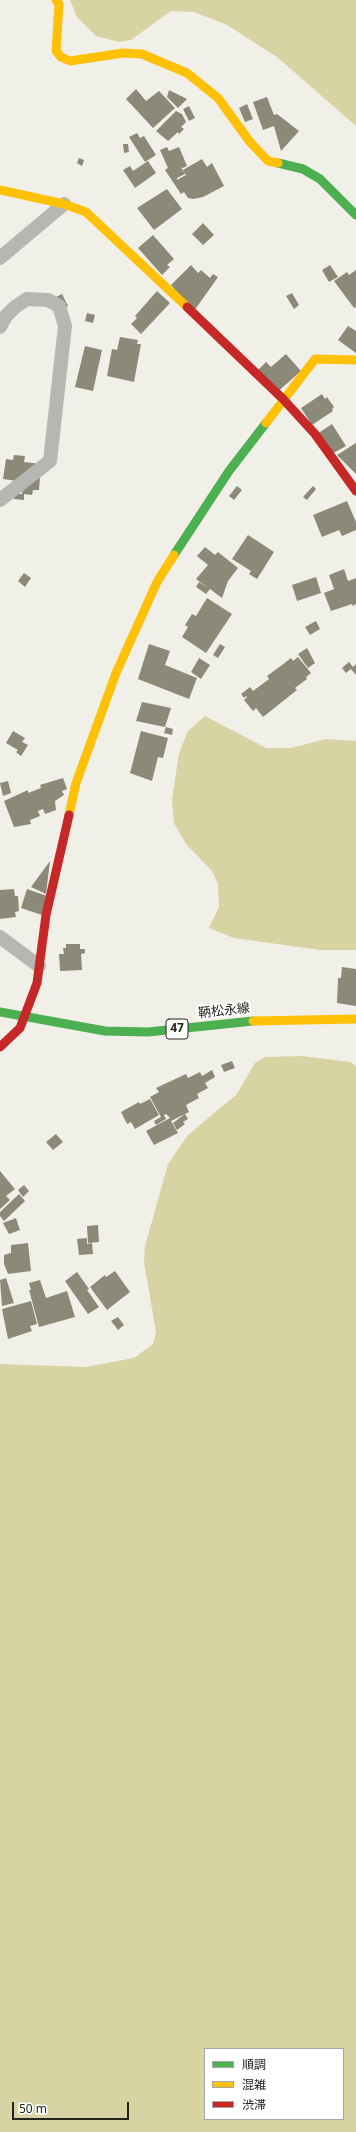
<!DOCTYPE html>
<html>
<head>
<meta charset="utf-8">
<style>
  body { margin:0 }
  #map { position:relative; width:356px; height:2132px; overflow:hidden; background:#f1f0e8; font-family:"Noto Sans","Noto Sans JP",sans-serif }
  canvas { display:block }
  .legend { position:absolute; left:204px; top:2048px; width:140px; height:72px; box-sizing:border-box; background:#fff; border:1px solid #a7a7a5; margin:0; padding:5px 7px; list-style:none; font-size:12px; color:#24241e }
  .legend li { display:flex; align-items:center; gap:8px; height:20px }
  .legend b { width:20px; border:1px solid #a7a7a5 }
  .scale { position:absolute; left:12px; top:2102px; width:117px; height:18px; box-sizing:border-box; border:2px solid #24241e; border-top:0; padding-left:5px; font-size:12px; line-height:14px; white-space:nowrap; color:#24241e; -webkit-text-stroke:3px #fff; paint-order:stroke }
</style>
</head>
<body>
<div id="map">
<canvas width="356" height="2132"></canvas>
<ul class="legend">
<li><b style="height:5px;background:#4caf50"></b>順調</li>
<li><b style="height:5px;background:#ffc107"></b>混雑</li>
<li><b style="height:5px;background:#c62828"></b>渋滞</li>
</ul>
<div class="scale">50 m</div>
</div>
<script>
const c = document.querySelector('canvas').getContext('2d');
c.lineJoin = 'round';
function paint(path, color) {
  c.fillStyle = color;
  c.fill(path, 'evenodd');
}
function shape(rows) {
  const path = new Path2D();
  for (const r of rows) {
    path.moveTo(r[0], r[1]);
    for (let i = 2; i < r.length; i += 2) path.lineTo(r[i], r[i + 1]);
  }
  return path;
}
function trace(path, color, width, dash) {
  c.strokeStyle = color;
  c.lineWidth = width;
  c.lineCap = dash ? 'butt' : 'round';
  c.setLineDash(dash || []);
  c.stroke(path);
}
function write(font, color, halo, rows, align = 'center') {
  c.font = font + ' "Noto Sans","Noto Sans JP",sans-serif';
  c.lineWidth = 4;
  c.setLineDash([]);
  c.textBaseline = 'middle';
  c.strokeStyle = halo;
  c.fillStyle = color;
  for (const [text, x, y, turn = 0] of rows) {
    c.save();
    c.translate(x, y);
    c.rotate((+turn || 0) * Math.PI / 180);
    c.textAlign = isNaN(turn) ? turn : align;
    if (halo) c.strokeText(text, 0, 0);
    c.fillText(text, 0, 0);
    c.restore();
  }
}
paint(shape([
  [70,0,356,0,356,126,277,57,227,25,194,12,171,11,131,40,119,42,96,36,77,17],
  [205,716,266,748,291,748,326,739,356,741,356,950,320,950,234,938,209,928,219,907,218,884,212,871,186,844,174,823,172,799,179,753,188,731],
  [302,1056,351,1062,356,1066,356,2132,0,2132,0,1364,86,1367,134,1358,153,1344,156,1332,144,1262,145,1246,168,1164,188,1135,237,1094,255,1063,265,1057],
  [205,2049,343,2049,343,2119,205,2119]
]), '#d8d3a2');
paint(shape([
  [136,89,146,101,159,91,175,108,153,128,126,99],
  [169,90,187,99,178,108,167,97],
  [267,97,274,115,277,114,299,131,281,151,274,126,263,130,253,102],
  [247,104,253,119,245,122,239,108],
  [189,106,195,118,189,121,183,109],
  [176,111,182,114,186,122,181,127,184,129,179,134,178,132,168,141,156,131],
  [137,133,140,138,144,136,156,155,145,162,129,137],
  [123,144,128,144,129,152,124,153],
  [167,147,169,151,179,147,187,166,183,168,181,167,185,174,177,178,177,180,186,175,183,170,202,159,207,167,212,163,224,186,203,197,193,199,188,198,184,192,181,194,165,170,168,168,160,150],
  [79,158,84,160,82,166,77,163],
  [148,161,156,173,135,188,123,170,130,166,133,171],
  [167,189,182,209,154,230,137,208],
  [203,223,214,235,203,245,192,234],
  [153,235,174,259,167,265,170,267,162,275,138,248],
  [191,265,198,273,201,270,210,278,213,274,218,277,194,311,171,285],
  [330,265,338,277,329,282,322,270],
  [356,270,356,307,354,308,334,281,347,272,349,275],
  [157,291,170,303,141,334,131,324,137,318,135,316],
  [292,293,299,305,294,309,286,296],
  [62,294,68,306,55,313,48,301],
  [87,313,95,315,93,323,85,321],
  [348,326,356,331,356,353,338,340],
  [120,337,138,340,137,344,141,344,134,382,107,376,112,349,117,350],
  [85,346,102,350,93,391,75,387],
  [286,354,301,371,274,395,255,373,266,362,271,367],
  [322,394,325,399,327,397,334,407,332,409,333,411,312,425,301,408],
  [332,424,346,446,330,455,317,434],
  [356,443,356,474,337,455],
  [14,455,25,456,24,462,41,464,39,490,33,490,32,495,24,494,24,500,14,499,14,494,22,494,24,482,3,479,6,459,13,460],
  [237,486,242,490,234,500,229,496],
  [313,486,316,489,307,500,303,497],
  [347,501,356,522,356,530,342,536,339,530,322,537,313,515],
  [248,535,274,552,257,579,249,574,251,571,232,559],
  [205,547,215,555,218,552,238,568,228,581,222,598,210,589,206,594,196,587,199,582,208,588,196,579,208,565,197,556],
  [344,569,348,581,356,578,356,604,353,606,352,604,331,611,324,593,334,589,329,575],
  [24,573,31,578,25,587,18,581],
  [316,577,321,593,297,601,292,585],
  [207,598,232,614,206,653,182,637,188,627,185,625,192,614,196,616],
  [316,621,320,629,310,635,305,627],
  [149,644,170,651,165,665,197,678,189,699,138,679],
  [220,644,225,647,218,658,213,655],
  [307,648,315,663,308,668,298,654],
  [298,657,311,673,306,677,307,679,295,688,297,690,263,717,256,708,253,711,244,700,247,697,246,696,244,698,241,694,250,687,253,691,269,679,267,676,282,665,291,658,293,661],
  [199,658,210,665,201,679,191,672],
  [349,662,353,667,356,664,356,675,351,669,346,673,342,668],
  [142,702,171,708,165,727,136,721],
  [166,727,173,729,172,735,164,733],
  [13,731,25,738,22,742,28,745,21,756,16,752,18,750,6,743],
  [141,731,168,738,163,758,158,757,152,781,130,773],
  [63,778,67,789,62,791,64,795,55,801,56,810,45,814,43,809,38,811,40,816,30,820,31,824,14,827,4,801,28,790,28,793,41,788,40,785],
  [8,781,11,793,3,796,0,783],
  [50,861,46,894,31,887],
  [14,889,15,896,18,896,19,911,15,912,16,917,0,919,0,890],
  [27,889,47,896,42,915,21,908],
  [66,944,80,944,80,949,85,949,85,953,81,954,82,970,60,971,59,954,64,954,63,948,66,948],
  [342,967,356,969,356,1006,337,1003,338,978,341,978],
  [232,1061,235,1068,224,1072,221,1065],
  [212,1070,215,1077,205,1083,208,1088,197,1094,199,1098,186,1105,189,1112,171,1121,178,1133,154,1145,146,1131,170,1118,166,1114,164,1115,166,1119,156,1125,154,1121,161,1117,150,1097,159,1092,156,1088,186,1074,188,1078,200,1072,202,1076],
  [150,1099,159,1115,135,1129,131,1122,127,1124,121,1112,139,1102,140,1104],
  [185,1114,188,1119,183,1122,185,1124,177,1130,173,1123],
  [56,1134,63,1142,53,1150,46,1142],
  [0,1171,15,1189,6,1196,10,1200,0,1209],
  [24,1185,29,1191,23,1197,18,1190],
  [19,1194,25,1201,4,1221,0,1216,0,1212],
  [16,1218,20,1230,9,1234,3,1223],
  [98,1225,99,1242,88,1243,87,1226],
  [87,1238,87,1244,92,1243,93,1254,79,1255,77,1239],
  [28,1243,31,1271,8,1274,4,1264,4,1255,11,1253,11,1245],
  [115,1271,130,1292,107,1310,90,1287,105,1275,106,1277],
  [77,1272,89,1289,87,1290,99,1307,88,1314,65,1281],
  [6,1278,14,1303,2,1306,0,1280],
  [40,1280,46,1298,67,1291,75,1317,39,1327,29,1290,31,1290,29,1283],
  [31,1301,37,1324,30,1326,32,1331,8,1339,2,1309],
  [118,1317,124,1325,118,1330,111,1321]
]), '#8b8977');
trace(shape([
  [0,258,64,204],
  [0,327,6,316,15,307,27,299,48,300,59,306,65,326,50,461,0,500],
  [0,937,39,966]
]), '#b6b6b2', 14);
trace(shape([
  [278,163,303,169,320,179,356,215],
  [174,555,229,471,266,423],
  [0,1012,105,1031,148,1032,253,1021]
]), '#4caf50', 9);
trace(shape([
  [56,0,59,4,56,51,61,57,70,61,123,53,142,54,187,73,218,98,250,142,268,161,278,163],
  [0,190,64,204,86,212,187,307],
  [266,423,315,359,356,360],
  [69,815,76,783,116,673,157,582,174,555],
  [253,1021,356,1019]
]), '#ffc107', 9);
trace(shape([
  [187,307,283,399,315,434,356,491],
  [0,1047,20,1028,37,983,46,915,69,815]
]), '#c62828', 9);
for (const [x, y, w] of [
  [177,1029,22]
]) {
  const box = new Path2D();
  box.roundRect(x - w / 2, y - 10, w, 20, 3);
  c.fillStyle = '#fff';
  c.fill(box);
  trace(box, '#24241e', 1);
}
write('bold 12px', '#24241e', null, [
  ["47",177,1029]
]);
write('13px', '#24241e', '#fff', [
  ["鞆松永線",224,1011,-6]
]);
</script>
</body>
</html>
